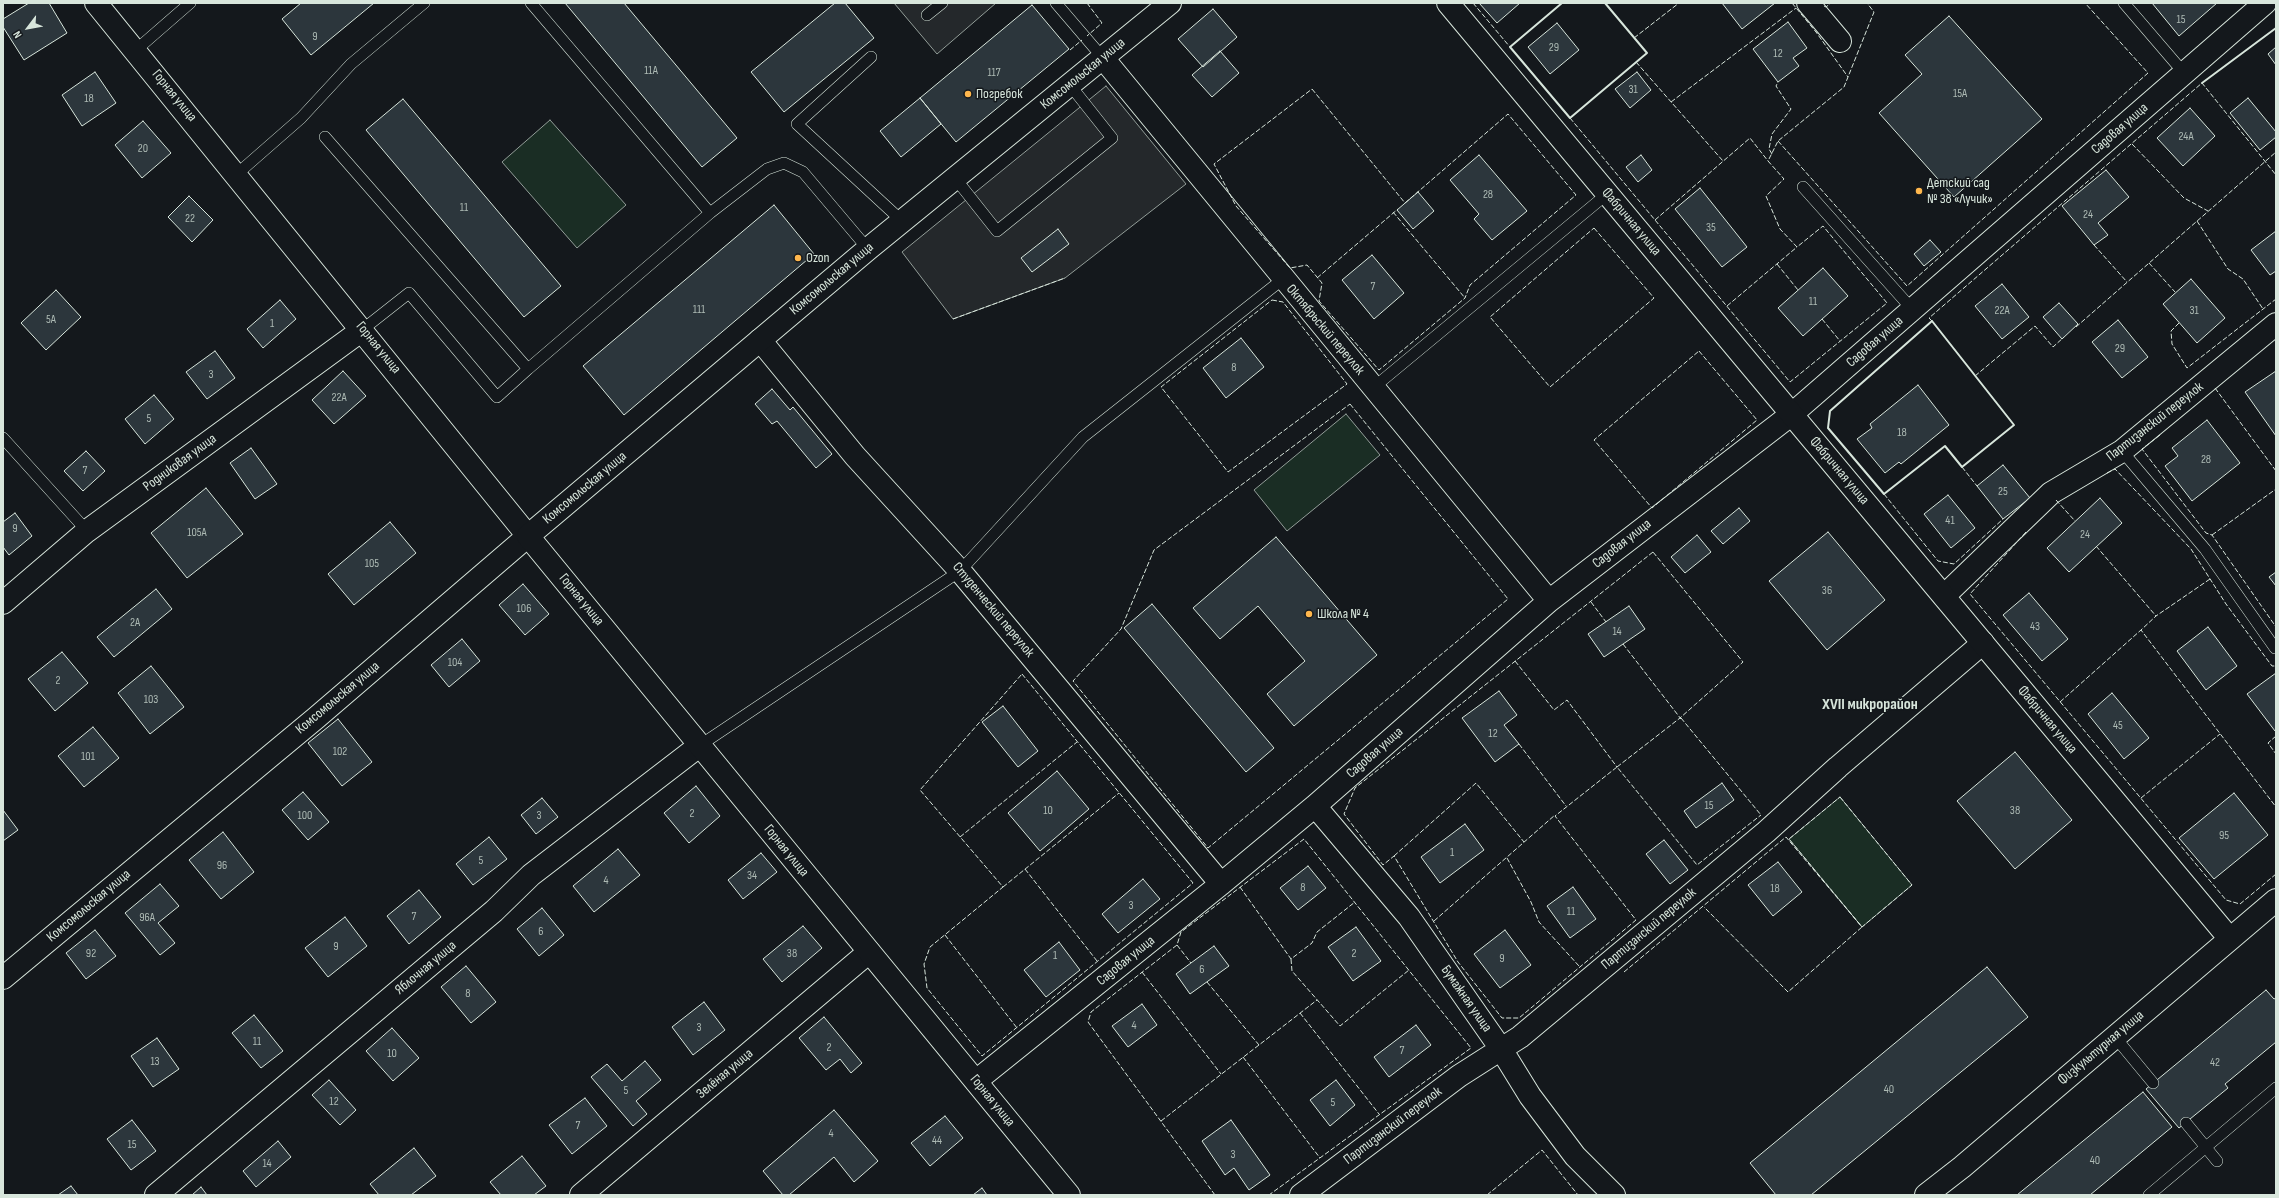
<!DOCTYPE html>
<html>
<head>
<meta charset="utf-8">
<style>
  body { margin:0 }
  #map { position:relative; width:2279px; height:1198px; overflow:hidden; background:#14181c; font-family:"Sofia Sans Condensed",sans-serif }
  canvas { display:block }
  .frame { position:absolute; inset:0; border:4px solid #d8e6dc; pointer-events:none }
  .north { position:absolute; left:8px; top:8px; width:40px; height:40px; -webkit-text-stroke:3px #14181c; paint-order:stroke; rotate:238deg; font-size:11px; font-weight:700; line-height:16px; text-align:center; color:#d8e6dc }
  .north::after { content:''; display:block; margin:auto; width:14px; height:18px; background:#d8e6dc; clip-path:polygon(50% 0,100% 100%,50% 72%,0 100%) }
</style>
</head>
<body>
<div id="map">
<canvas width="2279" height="1198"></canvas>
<div class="frame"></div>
<div class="north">N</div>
</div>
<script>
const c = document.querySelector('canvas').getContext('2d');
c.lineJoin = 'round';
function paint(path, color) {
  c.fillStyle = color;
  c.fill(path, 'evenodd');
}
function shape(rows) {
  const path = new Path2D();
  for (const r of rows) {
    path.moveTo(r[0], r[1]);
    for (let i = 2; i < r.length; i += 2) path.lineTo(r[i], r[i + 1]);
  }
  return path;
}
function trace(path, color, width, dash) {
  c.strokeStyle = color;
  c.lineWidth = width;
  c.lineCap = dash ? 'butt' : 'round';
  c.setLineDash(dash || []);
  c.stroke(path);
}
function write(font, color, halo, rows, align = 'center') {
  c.font = font + ' "Sofia Sans Condensed",sans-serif';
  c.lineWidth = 3;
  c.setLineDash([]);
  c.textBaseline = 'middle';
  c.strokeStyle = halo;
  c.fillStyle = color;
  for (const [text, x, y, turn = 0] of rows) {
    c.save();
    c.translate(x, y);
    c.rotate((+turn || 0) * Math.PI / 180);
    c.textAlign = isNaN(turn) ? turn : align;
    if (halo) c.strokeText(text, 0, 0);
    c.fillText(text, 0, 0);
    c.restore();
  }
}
const green = shape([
  [550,120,626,205,577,248,502,162,550,120],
  [1346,414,1380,455,1287,531,1254,490,1346,414],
  [1840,797,1912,885,1862,927,1789,839,1840,797]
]);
paint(green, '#1a2d24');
trace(green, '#939e99', 1);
const parking = shape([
  [894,3,996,3,937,54,894,3],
  [1106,86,1186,184,1065,278,953,319,902,252,1106,86]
]);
paint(parking, '#24282b');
trace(parking, '#939e99', 1);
const building = shape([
  [29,3,49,3,67,33,24,60,3,27,3,19,29,3],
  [301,3,374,3,311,55,282,19,301,3],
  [565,3,624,3,737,138,702,167,565,3],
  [835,3,845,3,874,38,784,112,751,72,835,3],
  [1479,3,1520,3,1497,23,1479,3],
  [1722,3,1775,3,1742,29,1722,3],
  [2152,3,2217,3,2179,36,2152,3],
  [1032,5,1069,49,956,142,920,98,1032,5],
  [1213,9,1237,37,1203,67,1178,39,1213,9],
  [1949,16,2042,119,1954,197,1879,113,1922,74,1905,55,1949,16],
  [1788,22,1807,48,1793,58,1799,66,1778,82,1753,49,1788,22],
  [1557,23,1579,50,1550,74,1528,47,1557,23],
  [2276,47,2276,65,2268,54,2276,47],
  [1220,51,1239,73,1212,97,1192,75,1220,51],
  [95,72,116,103,82,126,62,95,95,72],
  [1637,72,1651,90,1630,108,1615,89,1637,72],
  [920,98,941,124,901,157,880,131,920,98],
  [2248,98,2276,132,2276,137,2260,150,2230,113,2248,98],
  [403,99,561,286,524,317,366,130,403,99],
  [2190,108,2215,136,2183,166,2157,138,2190,108],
  [143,121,171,153,142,178,115,145,143,121],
  [1479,155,1527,211,1492,240,1474,219,1479,214,1450,180,1479,155],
  [1641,155,1652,170,1638,182,1626,167,1641,155],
  [2106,170,2129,197,2098,223,2108,235,2094,245,2062,206,2106,170],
  [1700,188,1747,247,1722,267,1675,209,1700,188],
  [1418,192,1434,211,1413,229,1397,210,1418,192],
  [189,196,213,220,192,242,168,217,189,196],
  [774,205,814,254,624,415,583,366,774,205],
  [1058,229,1069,244,1032,272,1021,258,1058,229],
  [2276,231,2276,271,2270,275,2251,250,2276,231],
  [1930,240,1941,252,1924,266,1914,254,1930,240],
  [1372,255,1404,293,1374,319,1342,280,1372,255],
  [1823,268,1848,296,1803,336,1778,308,1823,268],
  [2191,279,2225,318,2197,343,2163,304,2191,279],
  [2002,284,2029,317,2002,339,1975,306,2002,284],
  [56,290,81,317,46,350,21,323,56,290],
  [280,300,296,319,263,348,247,329,280,300],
  [2059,303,2078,324,2062,339,2043,317,2059,303],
  [2118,320,2148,357,2122,378,2092,342,2118,320],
  [1241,338,1264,367,1226,398,1203,368,1241,338],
  [215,351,235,378,207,399,186,372,215,351],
  [343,371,366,396,334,424,312,400,343,371],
  [2276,371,2276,436,2245,392,2276,371],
  [1918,385,1949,425,1901,464,1899,462,1885,473,1857,439,1872,428,1870,424,1918,385],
  [772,389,790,410,793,407,832,454,816,468,777,421,772,424,755,404,772,389],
  [154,395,174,419,145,444,125,419,154,395],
  [2207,420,2240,463,2192,501,2165,466,2178,456,2172,448,2207,420],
  [251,448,277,484,255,499,230,463,251,448],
  [86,451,105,471,83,491,64,471,86,451],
  [2003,465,2030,498,2003,519,1977,486,2003,465],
  [206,488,243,534,187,578,151,533,206,488],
  [1948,495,1975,528,1951,548,1924,514,1948,495],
  [2100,498,2122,523,2069,572,2047,548,2100,498],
  [1739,508,1750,521,1723,544,1711,531,1739,508],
  [15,513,32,536,9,555,3,547,3,522,15,513],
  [390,522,416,553,354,605,328,574,390,522],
  [1828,532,1885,600,1827,650,1769,581,1828,532],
  [1697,535,1711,552,1685,573,1671,557,1697,535],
  [1276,537,1377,655,1294,726,1267,694,1305,661,1258,606,1220,639,1193,608,1276,537],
  [2276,572,2276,586,2269,577,2276,572],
  [523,584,549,614,525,635,499,605,523,584],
  [156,589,172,609,114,657,97,637,156,589],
  [2029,593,2068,639,2042,661,2003,615,2029,593],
  [1152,604,1274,748,1246,772,1124,628,1152,604],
  [1629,606,1645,629,1604,657,1588,634,1629,606],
  [2208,627,2237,666,2206,690,2177,651,2208,627],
  [462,639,480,661,449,687,431,665,462,639],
  [62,652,88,683,55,711,28,679,62,652],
  [151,666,184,707,150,734,118,693,151,666],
  [2276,673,2276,731,2275,731,2247,694,2276,673],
  [1499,691,1517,715,1504,725,1519,744,1495,762,1462,718,1499,691],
  [2112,693,2149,738,2124,759,2088,714,2112,693],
  [1003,706,1038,751,1018,767,982,722,1003,706],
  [338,719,372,762,342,786,308,743,338,719],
  [93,727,119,758,84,787,58,756,93,727],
  [2015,752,2072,820,2015,869,1957,801,2015,752],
  [1057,771,1089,809,1040,851,1008,813,1057,771],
  [1722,783,1734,800,1696,828,1684,811,1722,783],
  [696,786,720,816,689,843,664,813,696,786],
  [303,792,329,822,308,840,282,810,303,792],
  [2234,793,2268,835,2214,879,2179,838,2234,793],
  [542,798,558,817,536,834,521,815,542,798],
  [3,810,18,830,3,841,3,810],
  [1465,824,1484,850,1440,883,1421,857,1465,824],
  [223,832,254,872,221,899,189,860,223,832],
  [489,837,507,859,473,885,456,864,489,837],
  [1664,840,1688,870,1670,884,1646,854,1664,840],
  [618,849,640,875,594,912,573,886,618,849],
  [761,853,777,872,743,899,728,880,761,853],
  [1778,862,1802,892,1773,916,1748,885,1778,862],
  [1308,866,1326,888,1298,910,1280,888,1308,866],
  [1143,879,1160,899,1118,933,1102,914,1143,879],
  [160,884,179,906,158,923,175,943,160,955,125,913,160,884],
  [1573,887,1596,919,1570,938,1547,906,1573,887],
  [419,890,441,917,409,944,387,916,419,890],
  [542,908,564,935,539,956,517,929,542,908],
  [345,917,367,946,328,977,305,948,345,917],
  [803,926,822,948,782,982,763,959,803,926],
  [1356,927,1381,961,1353,981,1328,947,1356,927],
  [95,930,116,956,86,979,66,953,95,930],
  [1505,930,1531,965,1500,988,1474,954,1505,930],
  [1059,942,1080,970,1046,997,1024,970,1059,942],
  [1214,946,1229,966,1190,994,1176,974,1214,946],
  [466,966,496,1002,471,1023,441,987,466,966],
  [1987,967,2028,1017,1811,1195,1776,1195,1750,1163,1987,967],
  [2266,990,2274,999,2276,998,2276,1042,2225,1084,2228,1088,2179,1128,2146,1089,2266,990],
  [704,1002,725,1030,693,1055,672,1027,704,1002],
  [1142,1004,1157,1025,1128,1047,1112,1026,1142,1004],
  [254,1015,283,1051,261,1068,232,1033,254,1015],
  [824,1017,862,1063,851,1073,840,1059,826,1070,799,1038,824,1017],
  [1416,1025,1431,1045,1389,1077,1374,1057,1416,1025],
  [392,1028,419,1058,393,1081,366,1051,392,1028],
  [157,1038,179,1069,153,1087,131,1056,157,1038],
  [645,1061,661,1080,636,1101,647,1114,633,1126,591,1077,607,1064,622,1081,645,1061],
  [329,1080,356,1110,340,1125,312,1095,329,1080],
  [1336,1080,1355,1105,1330,1126,1310,1100,1336,1080],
  [2143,1092,2172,1127,2090,1195,2017,1195,2143,1092],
  [585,1098,607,1126,572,1154,549,1125,585,1098],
  [834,1110,878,1161,854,1182,834,1157,789,1195,783,1195,763,1171,834,1110],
  [945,1116,963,1138,930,1166,911,1143,945,1116],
  [132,1120,156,1151,131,1170,107,1139,132,1120],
  [1231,1120,1270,1175,1249,1190,1234,1168,1225,1175,1202,1141,1231,1120],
  [278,1141,291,1157,256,1187,243,1171,278,1141],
  [414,1148,436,1176,411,1195,379,1195,370,1184,414,1148],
  [522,1156,546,1186,534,1195,501,1195,490,1182,522,1156],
  [71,1186,78,1195,58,1195,71,1186],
  [201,1187,207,1195,192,1195,201,1187],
  [982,1188,987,1195,973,1195,982,1188]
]);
paint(building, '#2c363c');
trace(building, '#d8e6dc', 1);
const lane = shape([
  [531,3,710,213],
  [1056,3,1103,58],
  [2124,3,2184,73],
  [927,15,942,3],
  [136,50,190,3],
  [871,57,797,124,902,221],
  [325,137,528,369,497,397,409,293,362,330],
  [237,174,301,118,351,64,424,3],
  [955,178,997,231,1112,138,1070,85],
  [1803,187,1912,309],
  [528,369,710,213,767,169,784,163,803,172,868,249],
  [1373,388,1607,194],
  [3,438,87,531],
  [2122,451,2205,549,2275,648],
  [699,746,960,571,1083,437,1283,279],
  [2115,1037,2153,1083],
  [2186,1123,2217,1161],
  [2149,1195,2276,1088]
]);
const street = shape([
  [1808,3,1840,41],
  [1103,58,1549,601],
  [760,340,855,456,960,571,1221,884],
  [1944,596,2051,493,2122,451,2276,324],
  [3,603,87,531,362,330],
  [1315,806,1409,917,1501,1049,1530,1096,1575,1156,1614,1195],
  [3,978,316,718,528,536,96,3],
  [976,1081,1221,884,1315,806,1549,601,1792,414,2265,3],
  [156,1195,494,911,531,875,699,746],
  [581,1195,869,952],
  [1301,1195,1459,1076,1520,1037,1766,832,1838,767,1983,643]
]);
const secondary = shape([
  [1448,3,2230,939],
  [1069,1195,528,536,868,249,1170,3],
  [1926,1195,1962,1167,2276,900]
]);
trace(lane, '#d8e6dc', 12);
trace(street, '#d8e6dc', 24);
trace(secondary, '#d8e6dc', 24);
trace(lane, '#14181c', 11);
trace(street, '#14181c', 22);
trace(secondary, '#14181c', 22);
trace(shape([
  [1087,3,1102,23,1087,36],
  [1473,3,1510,47],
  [1792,3,1816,32,1848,77],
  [1824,6,1826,7,1831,3],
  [1634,38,1679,3],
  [1070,50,1082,40],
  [1636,62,1723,161],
  [1312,89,1405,203,1508,114,1576,195,1470,285,1465,298,1379,370,1319,301,1322,283,1307,265,1290,268,1236,206,1214,164,1312,89],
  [1671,102,1796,8],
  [1570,118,1790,382,1887,303,1823,226,1797,247,1780,229,1766,196,1784,179,1768,161,1778,141,1844,87,1874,12,1867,3],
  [1778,141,1907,286,2148,73,2085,3],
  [2132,144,2184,198,2208,211],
  [1772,154,1769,149,1772,134,1791,109,1776,86,1778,82],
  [1393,212,1465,298],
  [1655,220,1750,138,1768,161],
  [2197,221,2228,269,2243,279,2263,309],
  [1594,228,1654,298,1550,387,1490,317,1594,228],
  [2094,245,2127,282],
  [2149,263,2175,292],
  [1777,264,1798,290],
  [1317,278,1398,209],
  [1272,300,1283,302,1347,384,1228,472,1161,387,1272,300],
  [1727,306,1797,247],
  [953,319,1065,278],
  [1822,319,1840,341],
  [1932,321,1929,318,2202,83,2276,175],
  [2179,323,2171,331,2172,344,2187,368,2276,299],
  [2076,327,2276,152],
  [1699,351,1757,420,1652,508,1594,440,1699,351],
  [1975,376,2035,326,2053,347,2064,337],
  [2215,388,2276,471],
  [1350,404,1508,599,1208,848,1073,681,1121,629,1154,550,1350,404],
  [2160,435,2142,449,2206,533,2212,535,2276,627],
  [1962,467,1977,486],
  [2107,473,2115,469,2191,549,2226,604,2272,666,2276,666],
  [1884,494,1938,561,1954,564,2003,519],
  [2056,500,2075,521],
  [2026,532,1970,594,2226,900,2240,904,2276,874],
  [2212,535,2276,489],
  [2096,546,2156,616],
  [1653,552,1355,788,1344,814,1383,865,1394,856,1458,962,1502,1018,1519,1018,1636,920,1555,816,1617,767,1697,865,1761,815],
  [2210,579,2156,616,2141,630,2276,807],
  [1591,602,1606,622],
  [1623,644,1681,719],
  [1515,661,1554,710,1567,700,1617,767],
  [1022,674,1193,883,982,1056,927,988,924,964,930,947,1003,887,920,790,1022,674],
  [2060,702,2141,630],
  [1681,718,1761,815],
  [2276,736,2268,743,2276,754],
  [1519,744,1566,806],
  [1617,767,1680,718,1743,662,1653,552],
  [1840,797,1912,885,1862,927,1789,839,1840,797],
  [2141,798,2220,734],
  [960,837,1077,742],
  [1394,856,1476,783,1524,842],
  [1507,858,1531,902,1539,922,1579,966],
  [1025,869,1097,961],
  [1003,887,1119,793],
  [1240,887,1291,959,1312,943,1317,932,1355,902],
  [1434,921,1555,815],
  [945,935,1017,1028],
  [1177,945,1191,963],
  [1291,959,1292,971,1340,1026,1409,970],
  [1142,972,1221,1074],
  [1624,972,1786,837,1862,927,1788,992,1704,907],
  [1207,982,1259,1045],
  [1300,1013,1379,1114],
  [1243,1057,1320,1158],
  [1161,1121,1317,1000],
  [1215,1195,1088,1022,1091,1012,1177,945,1181,932,1304,839,1471,1048,1269,1195],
  [1487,1195,1542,1150,1578,1195]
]), '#d8e6dc', 1, [5, 2]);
trace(shape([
  [1562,3,1510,47,1570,118,1647,53,1605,3],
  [2202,83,2276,28],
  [1932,321,2014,425,1962,467,1945,446,1884,494,1828,428,1830,411,1932,321]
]), '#d8e6dc', 2);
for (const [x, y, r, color] of [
  [968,94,4,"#ffb74d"],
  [1919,191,4,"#ffb74d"],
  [798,258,4,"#ffb74d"],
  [1309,614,4,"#ffb74d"]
]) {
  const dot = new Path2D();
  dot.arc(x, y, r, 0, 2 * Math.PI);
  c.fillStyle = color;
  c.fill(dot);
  trace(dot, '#14181c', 1.5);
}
write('12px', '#adbab4', null, [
  ["15",2181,20],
  ["9",315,37],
  ["29",1554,48],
  ["12",1778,54],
  ["11А",651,71],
  ["117",994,73],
  ["31",1633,90],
  ["15А",1960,94],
  ["18",89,99],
  ["24А",2186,137],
  ["20",143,149],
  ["28",1488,195],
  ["11",464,208],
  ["24",2088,215],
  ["22",190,219],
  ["35",1711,228],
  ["7",1373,287],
  ["11",1813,302],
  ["111",699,310],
  ["22А",2002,311],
  ["31",2194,311],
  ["5А",51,320],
  ["1",272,324],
  ["29",2120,349],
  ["8",1234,368],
  ["3",211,375],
  ["22А",339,398],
  ["5",149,419],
  ["18",1902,433],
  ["28",2206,460],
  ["7",85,471],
  ["25",2003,492],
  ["41",1950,521],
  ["9",15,529],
  ["105А",197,533],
  ["24",2085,535],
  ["105",372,564],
  ["36",1827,591],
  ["106",524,609],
  ["2А",135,623],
  ["43",2035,627],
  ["14",1617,632],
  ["104",455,663],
  ["2",58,681],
  ["103",151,700],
  ["45",2118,726],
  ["12",1493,734],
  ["102",340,752],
  ["101",88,757],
  ["15",1709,806],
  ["10",1048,811],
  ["38",2015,811],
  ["2",692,814],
  ["100",305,816],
  ["3",539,816],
  ["95",2224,836],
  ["1",1452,853],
  ["5",481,861],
  ["96",222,866],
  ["34",752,876],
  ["4",606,881],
  ["8",1303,888],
  ["18",1775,889],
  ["3",1131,906],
  ["11",1571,912],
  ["7",414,917],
  ["96А",147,918],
  ["6",541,932],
  ["9",336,947],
  ["92",91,954],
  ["38",792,954],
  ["2",1354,954],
  ["1",1055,956],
  ["9",1502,959],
  ["6",1202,970],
  ["8",468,994],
  ["4",1134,1026],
  ["3",699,1028],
  ["11",257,1042],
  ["2",829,1048],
  ["7",1402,1051],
  ["10",392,1054],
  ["13",155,1062],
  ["42",2215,1063],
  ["40",1889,1090],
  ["5",626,1091],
  ["12",334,1102],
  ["5",1333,1103],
  ["7",578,1126],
  ["4",831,1134],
  ["44",937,1141],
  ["15",132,1145],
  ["3",1233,1155],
  ["40",2095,1161],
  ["14",267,1164]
]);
write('14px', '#d8e6dc', '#14181c', [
  ["Комсомольская улица",1083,74,-39],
  ["Горная улица",174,96,51],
  ["Садовая улица",2120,129,-41],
  ["Фабричная улица",1631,222,50],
  ["Комсомольская улица",832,279,-40],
  ["Октябрьский переулок",1325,330,50],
  ["Садовая улица",1875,342,-41],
  ["Горная улица",378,348,51],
  ["Партизанский переулок",2155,422,-38],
  ["Родниковая улица",180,463,-36],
  ["Фабричная улица",1839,471,50],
  ["Комсомольская улица",585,488,-40],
  ["Садовая улица",1622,544,-38],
  ["Горная улица",581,600,51],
  ["Студенческий переулок",993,610,50],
  ["Комсомольская улица",338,698,-40],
  ["Фабричная улица",2047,720,50],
  ["Садовая улица",1375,753,-41],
  ["Горная улица",786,851,51],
  ["Комсомольская улица",89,906,-40],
  ["Партизанский переулок",1649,929,-40],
  ["Садовая улица",1126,961,-39],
  ["Яблочная улица",426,968,-40],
  ["Бумажная улица",1466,999,55],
  ["Физкультурная улица",2101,1048,-40],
  ["Зелёная улица",725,1074,-40],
  ["Горная улица",992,1101,51],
  ["Партизанский переулок",1393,1126,-37]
]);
write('14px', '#d8e6dc', '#14181c', [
  ["Погребок",976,94],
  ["Детский сад",1927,183],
  ["№ 38 «Лучик»",1927,199],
  ["Ozon",806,258],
  ["Школа № 4",1317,614]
], 'left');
write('bold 16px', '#d8e6dc', '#14181c', [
  ["XVII микрорайон",1870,705]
]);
</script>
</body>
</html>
